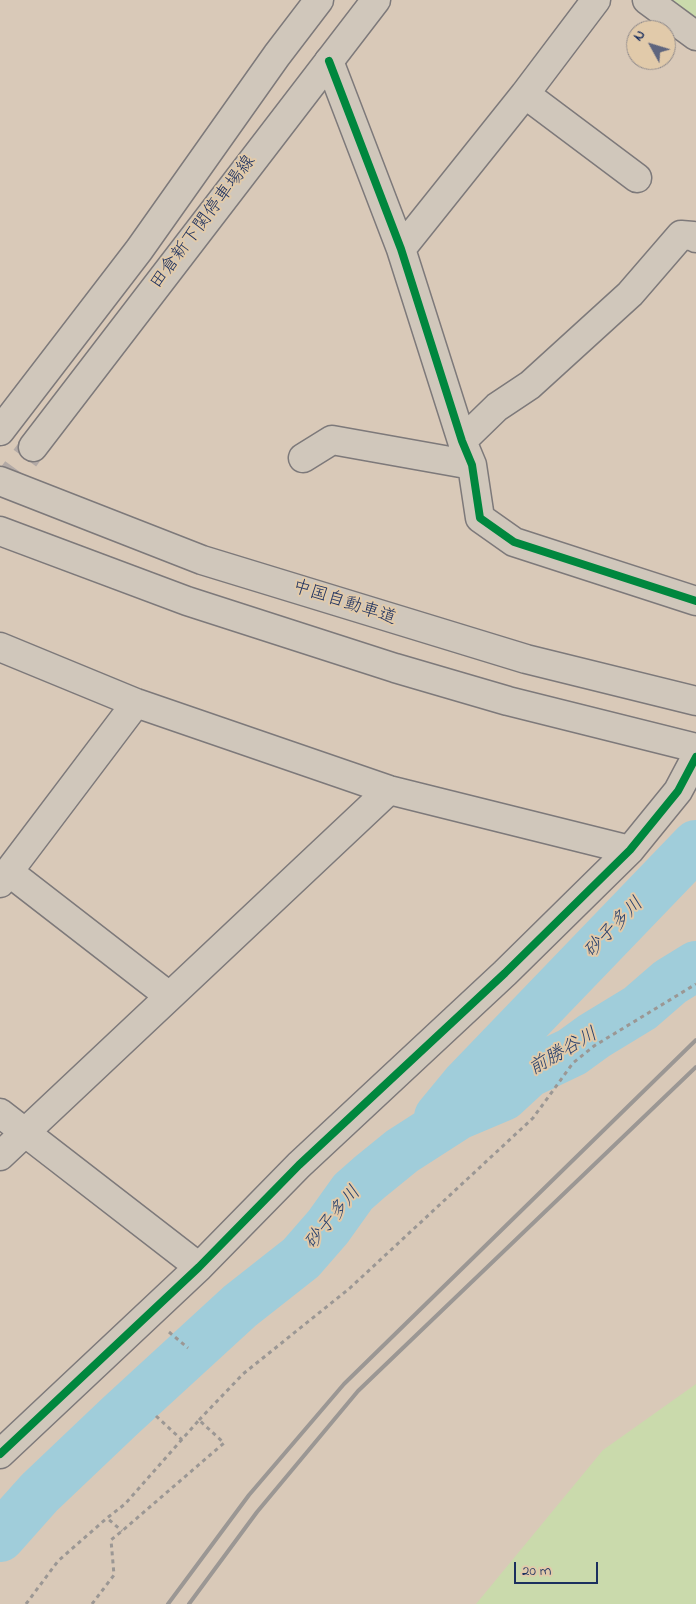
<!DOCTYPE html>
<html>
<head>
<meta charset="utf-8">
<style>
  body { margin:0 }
  #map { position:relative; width:696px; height:1604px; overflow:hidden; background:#d9c9b8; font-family:"Indie Flower",sans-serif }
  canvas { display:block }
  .north { position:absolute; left:626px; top:20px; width:50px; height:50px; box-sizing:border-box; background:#e1caaa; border:1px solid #928c8c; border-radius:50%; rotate:309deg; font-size:14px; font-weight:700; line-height:20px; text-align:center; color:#1b2f5e }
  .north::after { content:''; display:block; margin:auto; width:18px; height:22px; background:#5e657e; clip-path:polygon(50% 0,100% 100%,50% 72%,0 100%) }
  .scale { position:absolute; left:514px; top:1562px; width:84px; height:22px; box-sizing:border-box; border:2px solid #1b2f5e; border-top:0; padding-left:6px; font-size:15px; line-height:18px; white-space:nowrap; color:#1b2f5e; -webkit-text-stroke:4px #e1caaa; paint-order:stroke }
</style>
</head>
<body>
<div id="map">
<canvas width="696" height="1604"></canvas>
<div class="north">N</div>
<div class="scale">20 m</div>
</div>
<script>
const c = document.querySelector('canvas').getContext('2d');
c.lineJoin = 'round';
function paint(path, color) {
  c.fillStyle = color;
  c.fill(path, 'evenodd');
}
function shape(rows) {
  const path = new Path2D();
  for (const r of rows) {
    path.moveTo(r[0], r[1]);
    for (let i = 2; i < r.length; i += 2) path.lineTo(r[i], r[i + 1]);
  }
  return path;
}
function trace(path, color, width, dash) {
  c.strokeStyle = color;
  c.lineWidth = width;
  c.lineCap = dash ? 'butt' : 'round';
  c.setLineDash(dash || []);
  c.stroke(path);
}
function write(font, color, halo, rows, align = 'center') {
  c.font = font + ' "Indie Flower","Klee One",sans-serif';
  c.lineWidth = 4;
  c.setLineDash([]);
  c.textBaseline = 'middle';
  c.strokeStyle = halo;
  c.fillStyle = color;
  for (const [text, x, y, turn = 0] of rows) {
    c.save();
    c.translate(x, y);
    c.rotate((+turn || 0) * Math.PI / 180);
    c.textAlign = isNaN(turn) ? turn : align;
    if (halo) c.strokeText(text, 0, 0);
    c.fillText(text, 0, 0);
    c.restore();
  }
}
paint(shape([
  [670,0,696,0,696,20],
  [696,1384,696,1604,476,1604,603,1450]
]), '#cadaac');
trace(shape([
  [439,1117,467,1083,696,845],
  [0,1537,40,1492,120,1416,240,1306,301,1258,328,1227,353,1192,370,1177,402,1151,458,1115,503,1096,528,1073,572,1052,594,1036,640,1008,670,982,696,966]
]), '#a0cdda', 50);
trace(shape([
  [0,492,33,447]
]), '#b3aaa6', 28, [28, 14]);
const minor = shape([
  [647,0,696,36],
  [329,61,401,249,462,441,472,465,480,518,514,542,696,601],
  [525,94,637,178],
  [401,249,525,94,596,0],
  [462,441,497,407,530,385,630,294,681,235,693,236,696,238],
  [303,458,332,440,472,465],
  [0,647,136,703,389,790,630,850],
  [9,872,169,996],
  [0,883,136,703],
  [0,1113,199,1267],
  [0,1156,389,790],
  [0,1454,199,1267,299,1165,505,973,630,850,678,791,696,757]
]);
const major = shape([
  [0,431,139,250,277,55,319,0],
  [33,447,376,0]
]);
const highway = shape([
  [0,481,202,560,526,659,696,701],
  [0,531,187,601,395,668,508,701,696,748]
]);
trace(minor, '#7d797a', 31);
trace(major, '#7d797a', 31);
trace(highway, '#7d797a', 31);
trace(shape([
  [169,1332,188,1348],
  [156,1416,182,1440],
  [199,1420,243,1374,350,1288,533,1118,573,1063,594,1046,696,984],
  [26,1604,58,1561,107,1518],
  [92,1604,114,1575,111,1540,122,1531,224,1443,199,1420,125,1504,107,1518,122,1531]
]), '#9b9794', 3, [4, 4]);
trace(minor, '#d0c7bb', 28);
trace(major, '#d0c7bb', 28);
trace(highway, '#d0c7bb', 28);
trace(shape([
  [168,1604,249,1495,344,1384,696,1040],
  [189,1604,257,1512,358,1391,696,1067]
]), '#9b9794', 4);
trace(shape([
  [329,61,401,249,462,441,472,465,480,518,514,542,696,601],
  [0,1454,199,1267,299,1165,505,973,630,850,678,791,696,757]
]), '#00873e', 8);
write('18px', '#1b2f5e', '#e1caaa', [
  ["田倉新下関停車場線",204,223,-53],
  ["中国自動車道",344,604,18]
]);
write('italic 19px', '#263f6c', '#e1caaa', [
  ["砂子多川",615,929,-46],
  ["前勝谷川",564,1053,-30],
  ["砂子多川",334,1219,-50]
]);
</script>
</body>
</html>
